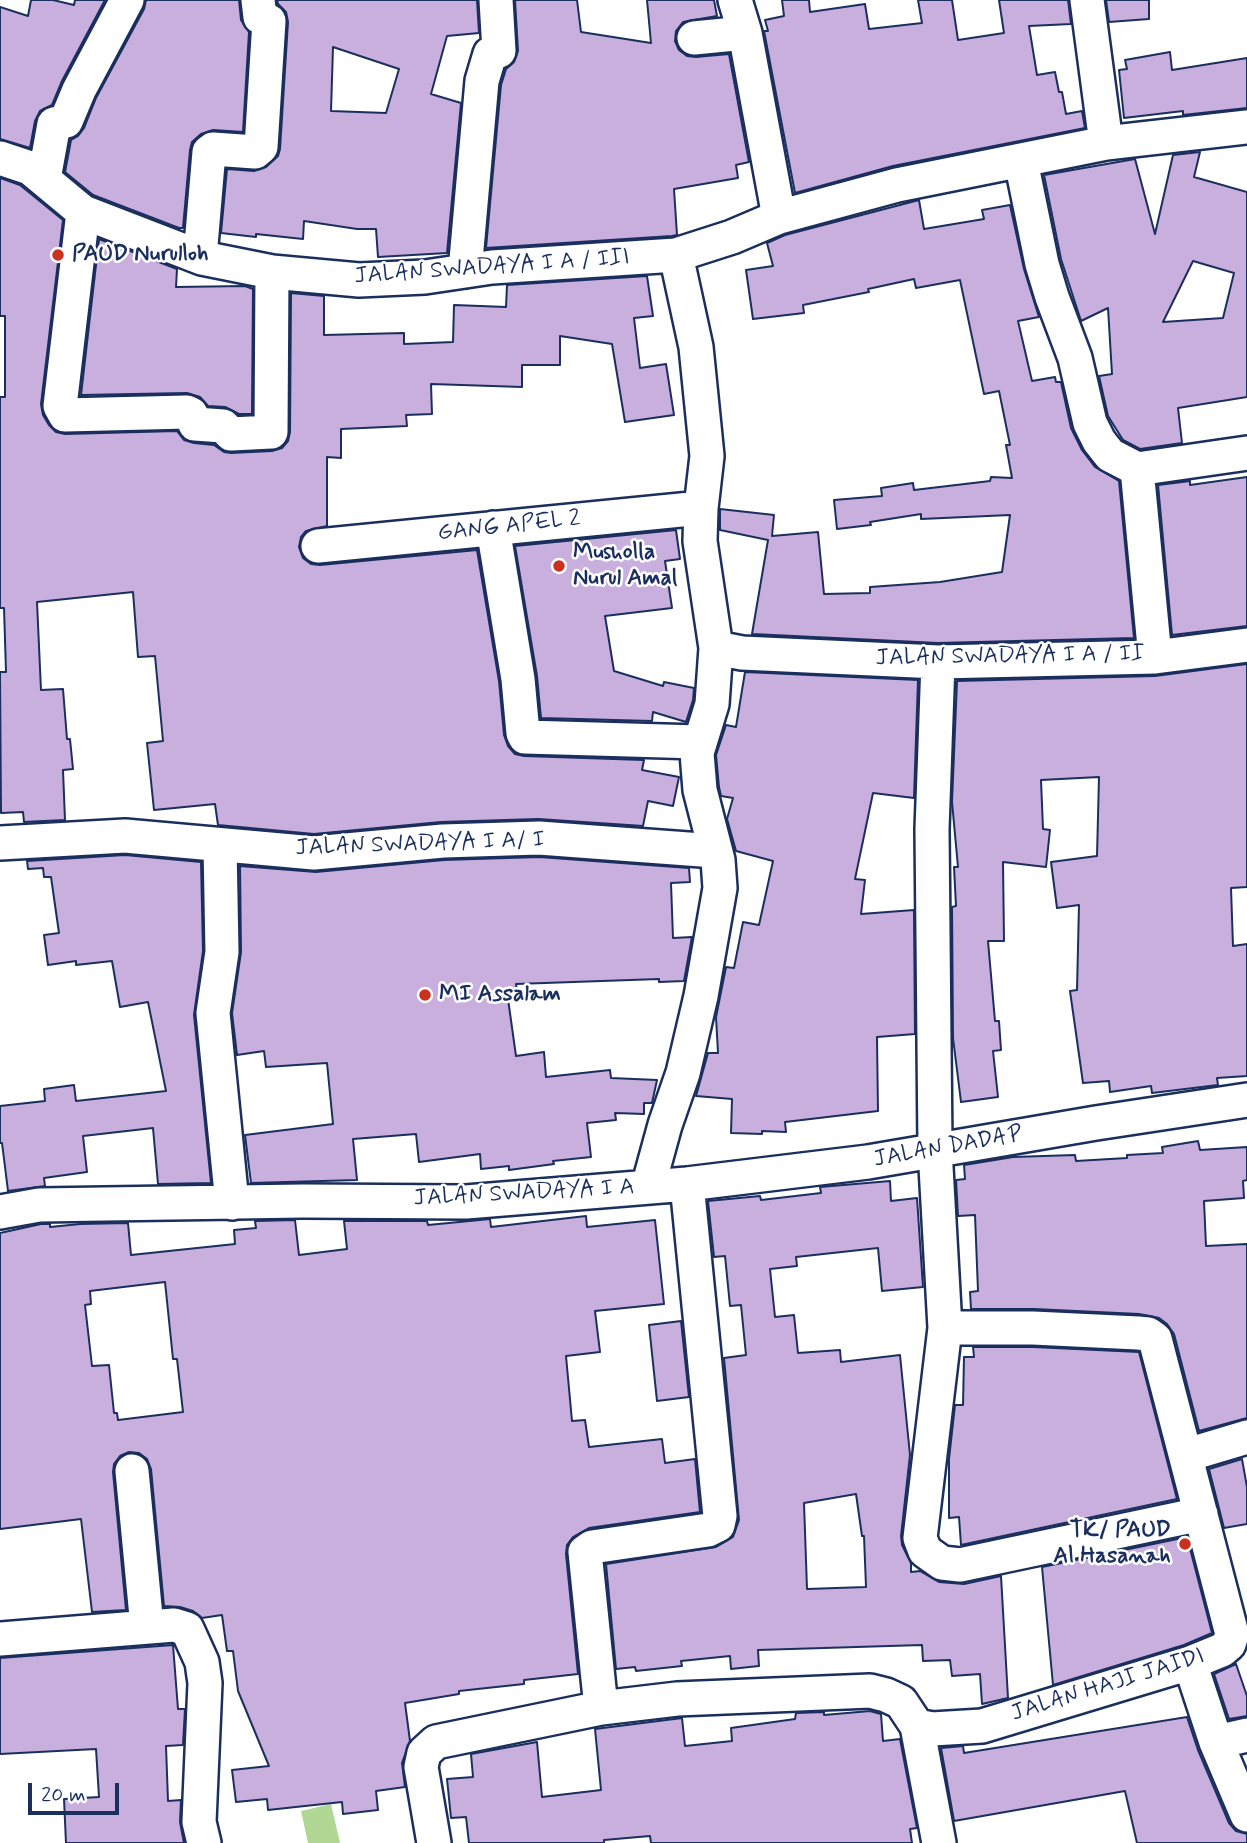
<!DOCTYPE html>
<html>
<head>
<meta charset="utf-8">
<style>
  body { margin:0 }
  #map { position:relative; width:1247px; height:1843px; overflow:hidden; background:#fff; font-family:Mynerve,sans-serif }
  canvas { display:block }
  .scale { position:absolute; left:28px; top:1783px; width:91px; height:32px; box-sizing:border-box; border:4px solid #1b2f5e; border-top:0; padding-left:9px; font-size:21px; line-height:24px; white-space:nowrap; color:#1b2f5e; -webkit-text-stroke:5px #fff; paint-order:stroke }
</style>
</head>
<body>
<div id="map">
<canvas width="1247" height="1843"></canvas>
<div class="scale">20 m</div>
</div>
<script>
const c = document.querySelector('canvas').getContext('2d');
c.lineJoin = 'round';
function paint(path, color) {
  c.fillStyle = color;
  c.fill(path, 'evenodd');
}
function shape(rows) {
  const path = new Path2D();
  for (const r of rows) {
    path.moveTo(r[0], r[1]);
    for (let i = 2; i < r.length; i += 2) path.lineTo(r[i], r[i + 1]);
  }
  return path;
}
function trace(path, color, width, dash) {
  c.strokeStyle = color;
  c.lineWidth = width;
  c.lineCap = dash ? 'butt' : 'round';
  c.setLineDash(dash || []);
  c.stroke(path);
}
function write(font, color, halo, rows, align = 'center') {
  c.font = font + ' Mynerve,sans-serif';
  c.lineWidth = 5;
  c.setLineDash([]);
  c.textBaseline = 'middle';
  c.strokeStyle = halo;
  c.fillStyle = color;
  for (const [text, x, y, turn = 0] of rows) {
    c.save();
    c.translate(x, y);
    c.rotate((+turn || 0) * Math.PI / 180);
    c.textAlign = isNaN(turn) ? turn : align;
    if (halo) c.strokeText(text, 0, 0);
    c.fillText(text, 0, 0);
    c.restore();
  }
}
paint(shape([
  [331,1804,340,1843,308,1843,301,1811]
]), '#b0d894');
const building = shape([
  [31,0,53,0,74,5,75,0,105,0,62,81,52,105,40,111,35,121,30,148,0,139,0,7,28,16,31,0],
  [146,0,239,0,241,20,249,32,243,132,213,130,201,134,192,142,190,150,183,228,179,228,93,195,65,172,71,140,78,136,84,128,96,98,144,9,146,0],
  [277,0,477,0,479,33,447,36,431,94,461,103,447,253,378,257,376,229,357,229,304,221,303,239,256,234,256,237,221,233,227,169,254,171,266,167,278,156,280,149,288,22,286,12,278,4,277,0],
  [333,47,399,69,386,113,331,111,333,47],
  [515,0,577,0,581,32,651,43,647,0,714,0,717,16,683,22,676,31,675,41,679,50,687,56,696,57,729,54,749,162,736,165,738,178,674,189,677,235,672,236,486,248,501,85,506,69,514,62,518,51,515,0],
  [782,0,809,0,810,12,865,4,869,29,922,23,918,0,952,0,958,40,1004,33,999,0,1068,0,1071,24,1029,26,1037,75,1055,72,1059,92,1062,92,1066,114,1082,111,1085,128,893,166,795,193,764,31,768,31,765,20,784,16,782,0],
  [1106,0,1149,0,1149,19,1109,22,1106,0],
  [1170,52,1172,70,1247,58,1247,108,1183,115,1183,111,1124,118,1119,70,1127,69,1125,60,1170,52],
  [1200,152,1194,177,1247,192,1247,397,1178,408,1182,443,1140,449,1123,440,1108,416,1099,376,1112,374,1108,308,1081,321,1061,259,1044,175,1135,159,1155,234,1173,155,1200,152],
  [1193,261,1234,273,1223,318,1163,322,1193,261],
  [0,178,20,185,63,220,41,404,43,415,49,425,56,432,65,434,177,431,184,440,194,443,214,445,224,452,231,453,272,451,282,448,288,441,290,432,291,293,324,296,324,335,404,333,404,344,453,342,454,305,506,307,507,285,647,276,653,316,634,318,640,368,666,364,674,415,625,422,612,344,560,336,560,365,522,365,522,387,431,384,432,414,406,415,407,426,341,429,341,458,327,457,327,526,306,531,301,537,299,547,303,558,311,564,320,565,477,550,499,681,504,735,508,746,515,754,524,756,644,760,642,770,679,777,673,806,648,801,643,826,538,819,441,822,314,834,218,825,215,804,154,810,147,743,163,741,155,656,138,657,133,592,37,602,41,690,63,689,67,739,70,739,73,769,63,770,65,820,24,822,23,812,1,813,0,672,6,672,4,608,0,608,0,397,5,397,5,316,0,316,0,178],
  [919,200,924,229,984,219,982,210,1010,205,1024,269,1039,317,1018,321,1032,381,1055,377,1056,382,1061,382,1071,428,1082,450,1095,467,1119,481,1134,638,938,643,752,634,768,540,720,530,720,509,774,515,772,536,818,532,824,594,870,593,870,587,940,582,1002,572,1010,515,921,519,921,514,870,522,871,525,837,529,834,500,882,496,881,488,913,483,914,490,990,481,991,477,1012,478,1006,445,1010,445,999,391,984,394,960,280,916,288,914,279,868,289,869,292,803,305,804,313,753,319,746,270,773,266,767,243,785,235,919,200],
  [99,239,177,269,176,287,245,286,253,289,252,414,239,414,225,407,208,406,200,397,187,393,81,395,99,239],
  [1247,477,1247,626,1172,635,1158,485,1190,481,1190,485,1247,477],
  [676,530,680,559,665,561,672,608,605,616,614,671,663,686,664,682,694,688,693,700,686,722,653,712,652,721,541,718,537,676,515,546,676,530],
  [1247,664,1247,887,1231,888,1233,946,1247,944,1247,1076,1217,1078,1218,1085,1152,1093,1151,1086,1110,1092,1109,1081,1083,1083,1070,991,1077,990,1079,905,1057,908,1051,862,1097,856,1099,777,1041,780,1043,829,1050,830,1046,867,1003,862,1004,941,988,941,995,1021,999,1021,1001,1050,993,1051,998,1097,961,1102,953,1038,952,907,956,906,954,867,958,867,952,802,957,681,1155,676,1247,664],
  [745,672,918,680,914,798,873,793,855,879,865,880,861,914,914,910,915,1034,877,1037,878,1111,785,1122,786,1132,762,1131,762,1134,731,1133,732,1099,696,1096,708,1053,718,1053,716,1017,726,967,734,968,743,922,759,925,773,861,736,851,727,819,733,798,721,796,719,787,716,755,726,725,736,727,745,672],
  [125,855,201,862,203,951,194,1015,211,1183,158,1184,153,1128,83,1136,87,1172,44,1178,45,1186,8,1191,2,1143,0,1143,0,1106,45,1101,44,1089,74,1085,76,1101,166,1091,148,1002,120,1007,112,961,76,965,76,961,48,965,44,935,59,933,51,877,44,877,43,868,28,869,27,861,125,855],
  [539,857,689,868,690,882,671,883,673,938,692,937,684,981,659,982,659,979,516,984,518,998,508,999,516,1056,544,1052,546,1077,610,1070,611,1078,657,1080,652,1103,644,1103,644,1114,615,1113,616,1120,587,1123,591,1157,553,1161,554,1164,509,1170,509,1166,481,1169,480,1154,419,1162,416,1134,353,1139,357,1180,251,1183,245,1135,333,1124,327,1063,266,1067,264,1051,237,1055,232,1013,241,952,240,866,316,872,444,860,539,857],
  [1198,1141,1200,1150,1247,1147,1247,1180,1243,1181,1244,1198,1204,1201,1206,1246,1247,1244,1247,1418,1199,1431,1174,1334,1167,1324,1159,1318,1139,1314,1034,1309,971,1309,970,1292,978,1291,975,1215,958,1216,956,1180,965,1179,964,1165,1013,1157,1075,1155,1076,1161,1127,1158,1127,1155,1163,1153,1162,1147,1198,1141],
  [890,1181,891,1201,917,1198,923,1287,882,1291,878,1248,796,1257,797,1266,770,1269,775,1317,794,1315,798,1353,840,1350,841,1362,900,1355,910,1455,901,1536,902,1545,911,1563,911,1572,920,1571,939,1582,964,1584,1001,1576,1008,1698,982,1704,980,1674,952,1676,950,1660,923,1661,922,1645,758,1650,759,1666,731,1669,730,1656,681,1661,682,1666,636,1671,635,1667,616,1669,606,1564,716,1547,733,1537,739,1520,724,1358,746,1355,741,1305,730,1306,725,1256,714,1257,708,1201,760,1196,761,1200,821,1193,820,1187,890,1181],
  [856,1494,862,1536,864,1536,866,1587,807,1589,804,1503,856,1494],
  [586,1216,587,1227,655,1220,664,1304,595,1311,600,1352,566,1356,572,1421,585,1420,589,1447,662,1439,665,1463,695,1459,700,1512,589,1528,573,1537,567,1545,566,1554,578,1674,524,1680,524,1684,459,1691,459,1694,405,1703,410,1741,402,1763,405,1787,376,1791,378,1810,343,1814,342,1802,268,1810,267,1799,236,1802,232,1770,269,1766,238,1691,233,1651,227,1651,222,1615,202,1618,193,1611,180,1607,164,1606,151,1469,147,1459,139,1453,129,1452,120,1456,114,1464,113,1472,126,1610,92,1612,81,1519,0,1529,0,1233,41,1224,50,1224,50,1227,80,1224,128,1223,131,1255,235,1244,234,1230,256,1228,255,1221,295,1220,299,1255,347,1249,344,1221,427,1221,428,1225,490,1219,491,1227,586,1216],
  [165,1282,173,1359,177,1359,183,1412,118,1420,117,1413,114,1413,109,1365,92,1366,85,1305,91,1304,90,1291,165,1282],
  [681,1321,689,1397,657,1401,649,1325,681,1321],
  [973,1347,1033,1347,1139,1352,1177,1499,961,1545,959,1517,949,1518,949,1459,955,1405,963,1405,964,1357,974,1357,973,1347],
  [1242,1459,1247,1487,1247,1524,1224,1528,1209,1469,1242,1459],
  [1187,1537,1212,1633,1184,1645,1053,1685,1042,1567,1187,1537],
  [173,1645,178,1709,185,1709,183,1745,166,1746,168,1801,181,1800,180,1822,184,1843,66,1843,64,1799,99,1797,96,1749,0,1754,0,1658,173,1645],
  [1236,1664,1247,1696,1247,1716,1229,1719,1214,1674,1236,1664],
  [870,1711,881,1714,883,1741,900,1739,917,1828,910,1829,912,1843,651,1843,650,1836,604,1840,604,1843,469,1843,466,1817,451,1818,447,1779,473,1777,471,1754,537,1742,542,1797,601,1790,595,1729,682,1718,685,1746,732,1741,731,1728,795,1719,796,1713,824,1712,824,1715,870,1711],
  [1187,1717,1198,1750,1229,1823,1236,1831,1247,1834,1247,1843,1137,1843,1125,1791,954,1821,941,1748,963,1746,964,1753,1187,1717]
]);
paint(building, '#c8afde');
trace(building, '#1b2f5e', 2);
const street = shape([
  [1087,0,1106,143],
  [694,38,745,33],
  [0,158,30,168,83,212,202,258,272,272,359,280,425,277,492,267,676,255],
  [1021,161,1042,264,1052,297,1075,358,1090,423,1099,441,1110,455,1137,469,1155,657],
  [44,179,54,124,66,121,79,90,127,0],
  [83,212,60,406,65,415,187,412,191,414,195,424,223,426,231,434,271,432,272,272],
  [779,217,897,185,1106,143,1247,127],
  [200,257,209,152,213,149,255,152,261,147,269,21,260,17,258,0],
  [465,271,482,81,490,54,499,51,496,0],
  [1137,469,1247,453],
  [493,528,518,679,523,733,525,737,699,742],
  [318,546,701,508],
  [716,648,742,653,938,662,1155,657,1247,645],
  [938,662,932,829,935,1149,945,1328,920,1538,925,1551,942,1563,960,1565,1201,1514],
  [0,843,125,836,314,853,443,841,539,838,715,851],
  [220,845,222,952,213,1013,232,1203],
  [648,1187,665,1125,683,1073,701,996,720,888,718,860,700,790,697,753,712,704,716,648,700,541,701,508,707,456,696,347,676,255,732,237,779,217,745,33,735,0],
  [0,1212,39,1205,303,1201,466,1202,687,1184,868,1162,1096,1123,1247,1100],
  [1187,1455,1247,1437],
  [132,1471,147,1627],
  [0,1639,174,1625,187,1629,202,1662,205,1683,199,1822,204,1843],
  [1190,1663,1216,1742,1247,1815],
  [601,1708,585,1552,592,1547,708,1530,718,1525,720,1516,687,1184],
  [917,1726,932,1729,982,1726,1190,1663,1222,1650,1229,1644,1232,1634,1155,1339,1148,1334,1138,1333,1033,1328,945,1328],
  [1216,1742,1247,1735],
  [434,1843,421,1767,424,1753,436,1742,601,1708,677,1699,870,1691,886,1695,901,1702,917,1726,939,1843]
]);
trace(street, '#1b2f5e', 38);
trace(street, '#fff', 33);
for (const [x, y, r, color] of [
  [58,255,7,"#c8321e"],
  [559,566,7,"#c8321e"],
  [425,995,7,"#c8321e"],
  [1185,1544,7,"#c8321e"]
]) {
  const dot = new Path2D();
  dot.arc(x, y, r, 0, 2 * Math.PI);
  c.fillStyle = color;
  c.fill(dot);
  trace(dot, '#fff', 2.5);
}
write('bold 23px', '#1b2f5e', '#fff', [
  ["PAUD Nurulloh",72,255],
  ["Musholla",573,553],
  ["Nurul Amal",573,579],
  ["MI Assalam",439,995],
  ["TK/ PAUD",1171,1531,"right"],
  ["Al Hasanah",1171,1557,"right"]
], 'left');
write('23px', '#1b2f5e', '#fff', [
  ["JALAN SWADAYA I A / III",492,268,-4],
  ["GANG APEL 2",509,527,-6],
  ["JALAN SWADAYA I A / II",1010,657,-1],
  ["JALAN SWADAYA I A/ I",420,845,-2],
  ["JALAN DADAP",948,1148,-10],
  ["JALAN SWADAYA I A",524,1194,-3],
  ["JALAN HAJI JAIDI",1108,1686,-17]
]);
</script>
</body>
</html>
